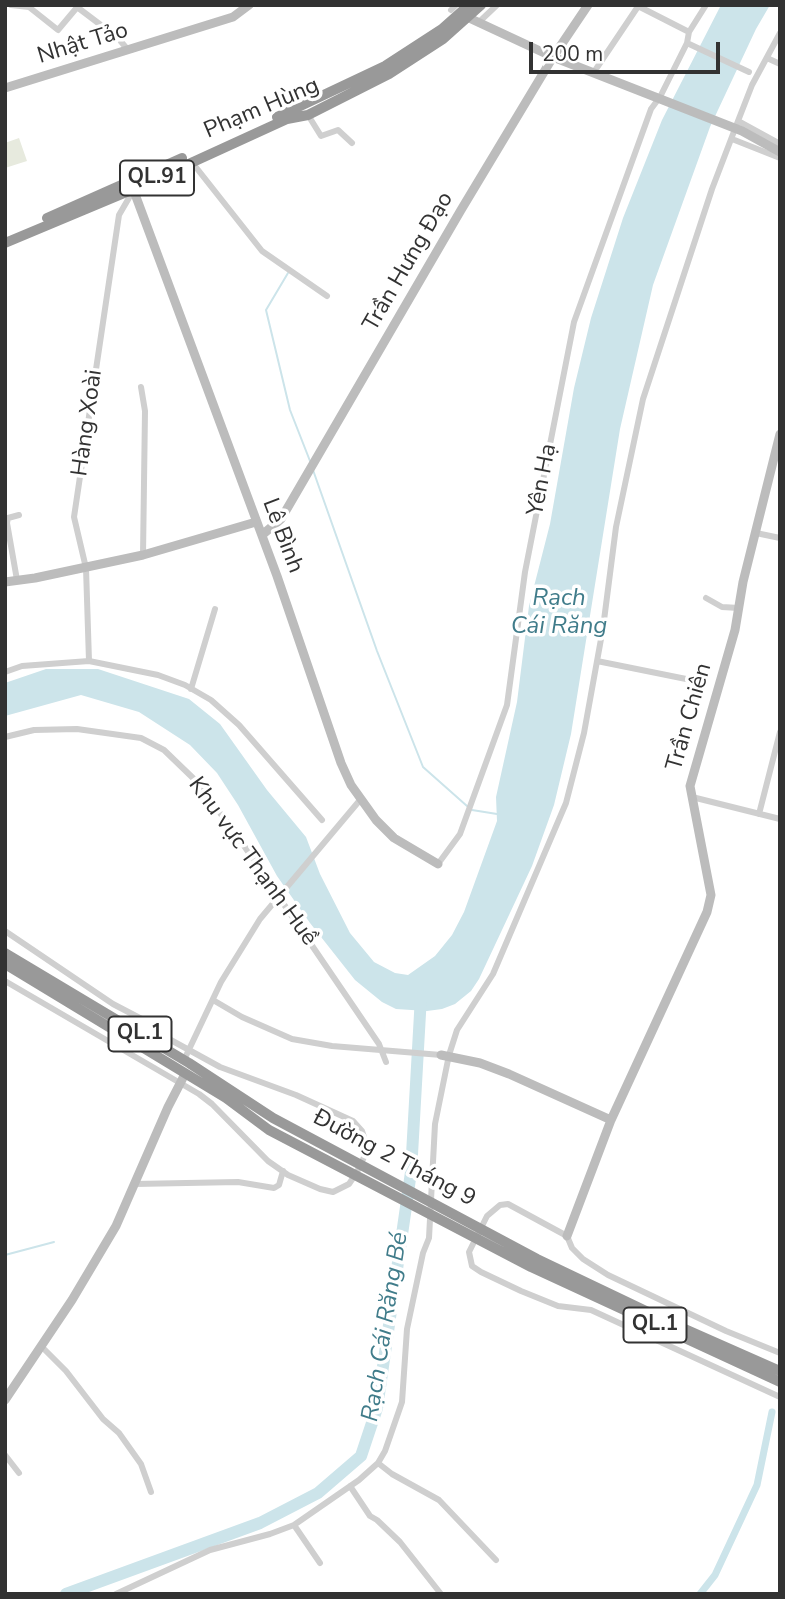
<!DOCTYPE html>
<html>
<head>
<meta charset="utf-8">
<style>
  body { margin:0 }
  #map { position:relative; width:785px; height:1599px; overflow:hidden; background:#fff; font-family:"Nunito Sans",sans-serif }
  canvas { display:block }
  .frame { position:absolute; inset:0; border:7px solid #323232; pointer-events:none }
  .scale { position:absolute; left:529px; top:42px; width:191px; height:32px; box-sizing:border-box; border:4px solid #323232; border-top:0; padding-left:9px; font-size:21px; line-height:24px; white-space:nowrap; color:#323232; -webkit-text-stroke:5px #fff; paint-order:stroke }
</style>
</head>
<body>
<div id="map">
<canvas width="785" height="1599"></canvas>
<div class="frame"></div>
<div class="scale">200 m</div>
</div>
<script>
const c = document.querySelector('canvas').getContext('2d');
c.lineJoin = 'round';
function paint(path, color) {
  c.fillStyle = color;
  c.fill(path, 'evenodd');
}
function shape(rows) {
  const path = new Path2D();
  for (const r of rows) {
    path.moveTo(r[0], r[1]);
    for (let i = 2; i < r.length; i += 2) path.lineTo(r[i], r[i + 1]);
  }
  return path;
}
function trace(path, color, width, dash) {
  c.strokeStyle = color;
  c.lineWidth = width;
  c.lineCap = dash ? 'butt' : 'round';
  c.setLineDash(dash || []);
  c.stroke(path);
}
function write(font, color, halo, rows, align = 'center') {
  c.font = font + ' "Nunito Sans",sans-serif';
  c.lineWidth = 7;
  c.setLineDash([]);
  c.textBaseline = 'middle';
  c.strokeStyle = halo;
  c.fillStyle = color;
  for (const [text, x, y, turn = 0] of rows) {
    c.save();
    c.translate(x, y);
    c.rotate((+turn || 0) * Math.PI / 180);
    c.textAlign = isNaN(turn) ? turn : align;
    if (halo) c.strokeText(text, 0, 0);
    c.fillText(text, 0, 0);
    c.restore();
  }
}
paint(shape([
  [19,138,27,161,5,168,5,143]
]), '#e7eade');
paint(shape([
  [721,5,770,5,756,29,710,127,653,285,620,429,571,734,554,805,532,866,479,979,471,991,455,1004,442,1009,427,1011,396,1009,382,1002,355,980,310,923,277,876,238,805,217,773,190,745,139,712,81,695,5,716,5,683,46,669,98,669,189,699,220,724,267,790,306,837,320,874,350,933,374,962,395,973,408,975,435,956,452,935,464,912,497,821,496,797,517,702,529,606,550,524,574,388,591,318,623,218,662,120]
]), '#cce4ea');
trace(shape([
  [288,273,266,310,290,410,310,461],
  [313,470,377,651,423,767,467,806],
  [472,810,497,814],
  [5,1255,54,1242]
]), '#cce4ea', 2);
trace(shape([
  [700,1594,715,1575,757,1485,772,1412]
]), '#cce4ea', 7);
trace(shape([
  [66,1594,260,1523,318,1493,361,1456,377,1408,411,1172,421,996]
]), '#cce4ea', 12);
trace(shape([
  [11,5,29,7,58,30,79,5],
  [636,5,689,32],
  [77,7,118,38,128,50],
  [451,10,456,5],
  [478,23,497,5],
  [687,43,749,72],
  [767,58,780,64],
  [594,72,639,5],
  [308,115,321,136,338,130,352,143],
  [738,121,780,144],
  [732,139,780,158],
  [191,161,262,251,327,296],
  [141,387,145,411,143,555],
  [756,533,780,538],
  [17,580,7,523,8,518,19,515],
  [706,598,722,607,739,608],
  [89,661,86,568,74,517,119,215,133,191],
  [597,661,701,682],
  [5,672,22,666,89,661,158,675,185,685,211,700,239,725,322,820],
  [191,689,215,609],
  [5,737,34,730,77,729,141,738,164,750,194,779,236,834,379,1044,386,1062],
  [692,797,780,819],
  [759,814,780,732],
  [438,864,460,834,507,705,525,572,574,322,651,109,660,97,687,43,689,32,706,5],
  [5,931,113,1004,157,1027,169,1039,220,1067,296,1095,353,1121,362,1131,366,1143,365,1155,357,1172,349,1184,333,1192,320,1189,288,1175,268,1161,212,1104,199,1094,5,981],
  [213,1000,242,1017,292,1039,332,1046,441,1055],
  [184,1060,221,982,260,919,360,800],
  [135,1184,238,1182,274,1188,279,1185,283,1171],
  [41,1346,66,1371,103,1419,119,1433,141,1464,151,1492],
  [780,1353,726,1331,608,1275,583,1259,572,1248,567,1236,508,1204,500,1205,487,1216,469,1252,472,1266,481,1272,521,1291,558,1306,591,1310,780,1397],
  [5,1455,19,1473],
  [378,1463,392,1474,439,1500,496,1560],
  [350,1486,370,1516,377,1520,400,1542,441,1594],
  [294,1525,320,1563],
  [116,1594,210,1550,270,1534,294,1525,359,1480,378,1463,385,1451,402,1402,407,1329,423,1253,429,1238,435,1124,449,1055,457,1030,493,974,566,803,584,733,603,628,616,527,643,399,712,189,738,121,752,85,780,33]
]), '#cfcfcf', 6);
trace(shape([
  [467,17,553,57,742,131,780,152],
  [5,88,233,17,249,5],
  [132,186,277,576,341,763,351,785,376,820,394,838,438,864],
  [262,535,281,519,461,210,553,57,588,5],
  [5,582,35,578,143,555,256,522],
  [441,1055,480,1063,509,1074,611,1120,707,912,711,895,690,786,735,630,743,582,780,434],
  [567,1236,611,1120],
  [5,1400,72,1300,116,1226,168,1107,185,1074]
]), '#bcbcbc', 9);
trace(shape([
  [277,117,385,66,442,29,469,5],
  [47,218,182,158],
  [5,243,134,189,287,119,308,115,389,74,443,39,481,5],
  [5,953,189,1063,273,1118,537,1259,669,1322,780,1371],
  [5,964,226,1098,269,1130,531,1267,780,1382]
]), '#999', 10);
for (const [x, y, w] of [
  [157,178,74],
  [140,1034,63],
  [655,1325,63]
]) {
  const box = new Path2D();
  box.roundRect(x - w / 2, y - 17.5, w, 35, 5);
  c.fillStyle = '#fff';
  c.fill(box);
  trace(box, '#323232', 2);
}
write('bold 21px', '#323232', null, [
  ["QL.91",157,178],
  ["QL.1",140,1034],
  ["QL.1",655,1325]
]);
write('23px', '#323232', '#fff', [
  ["Nhật Tảo",83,44,-17],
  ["Phạm Hùng",262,109,-23],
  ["Trần Hưng Đạo",409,262,-60],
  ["Hàng Xoài",88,423,-82],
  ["Yên Hạ",543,480,-79],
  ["Lê Bình",282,536,69],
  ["Trần Chiên",690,717,-74],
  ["Khu vực Thạnh Huề",252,862,54],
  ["Đường 2 Tháng 9",394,1159,28]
]);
write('italic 24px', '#407c8a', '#fff', [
  ["Rạch",559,599],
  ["Cái Răng",559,627],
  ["Rạch Cái Răng Bé",386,1327,-81]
]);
</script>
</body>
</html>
